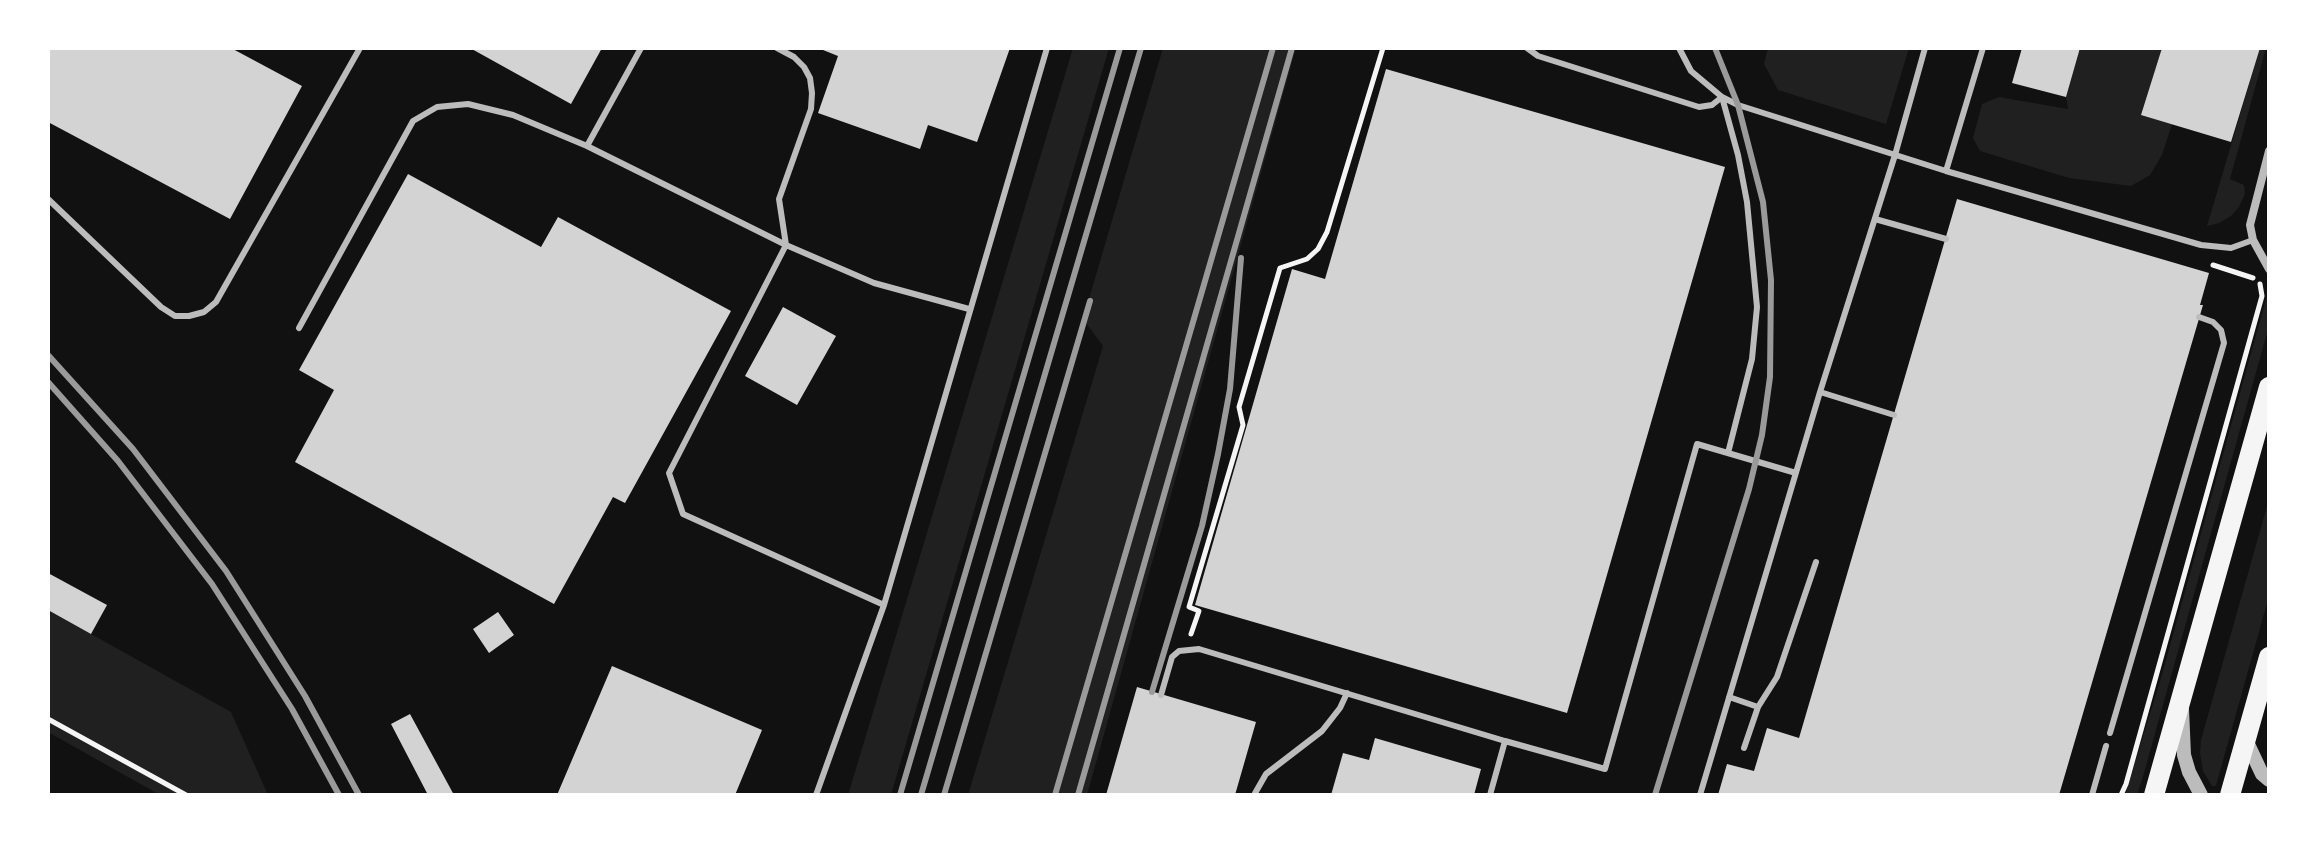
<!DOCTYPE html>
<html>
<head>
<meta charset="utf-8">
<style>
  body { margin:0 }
  #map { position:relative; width:2317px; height:843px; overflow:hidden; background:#111; font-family:Karla,sans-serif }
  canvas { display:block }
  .frame { position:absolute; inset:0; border:50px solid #fff; pointer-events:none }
</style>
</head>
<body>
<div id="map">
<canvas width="2317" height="843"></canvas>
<div class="frame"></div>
</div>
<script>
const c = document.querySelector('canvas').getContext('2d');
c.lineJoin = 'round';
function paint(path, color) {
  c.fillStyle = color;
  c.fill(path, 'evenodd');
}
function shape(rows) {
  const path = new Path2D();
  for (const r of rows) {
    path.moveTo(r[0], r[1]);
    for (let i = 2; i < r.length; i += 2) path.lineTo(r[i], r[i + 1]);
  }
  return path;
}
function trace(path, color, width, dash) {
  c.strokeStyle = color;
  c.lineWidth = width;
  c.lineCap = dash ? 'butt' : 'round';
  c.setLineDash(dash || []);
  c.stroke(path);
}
paint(shape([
  [1073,48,1109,48,891,795,848,795],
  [1163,48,1296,48,1087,795,968,795,1103,346,1083,319],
  [1768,48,1909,48,1886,124,1778,90,1764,64],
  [2080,48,2162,48,2142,114,2172,124,2162,155,2150,175,2131,186,2069,178,1980,151,1973,138,1982,104,1999,97,2068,109,2066,97],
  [2260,48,2266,48,2230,179,2244,185,2245,194,2239,207,2231,216,2219,223,2207,226],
  [2268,292,2269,326,2142,780,2137,795,2125,795,2161,678],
  [2269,499,2269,596,2217,782,2216,786,2212,786,2203,771,2200,753,2201,740],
  [48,610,231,712,268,795,160,795,48,732]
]), '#202020');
paint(shape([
  [48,48,231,48,302,86,230,219,48,122],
  [470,48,602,48,571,104],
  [818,48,1010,48,977,142,928,125,920,149,818,113,838,56],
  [2022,48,2080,48,2066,97,2012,83],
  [2162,48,2260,48,2231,142,2141,115],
  [1386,69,1725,167,1567,713,1195,605,1292,269,1325,279],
  [408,174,541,247,558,217,731,311,625,503,613,497,554,604,295,462,334,390,299,370],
  [1957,199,2209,273,2200,305,2203,305,2059,795,1718,795,1727,764,1754,771,1767,728,1799,738],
  [783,307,836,336,797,405,745,376],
  [48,573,107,605,91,634,48,610],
  [498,612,514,635,489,653,473,629],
  [612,666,762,730,735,795,557,795],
  [1137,687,1256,722,1235,795,1106,795],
  [410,714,454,795,428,795,391,724],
  [1375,738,1481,769,1474,795,1331,795,1343,753,1369,760]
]), '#d3d3d3');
trace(shape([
  [2213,265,2253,278],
  [1191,634,1199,611,1189,607,1243,425,1239,407,1280,268,1307,259,1318,249,1327,232,1383,48],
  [48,719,186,795],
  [2121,795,2126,784,2262,296,2260,284]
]), '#f5f5f5', 5);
trace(shape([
  [777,48,794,57,804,67,810,78,812,93,811,109,779,199,786,245,874,283,969,309],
  [1527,48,1538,56,1699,107,1712,105,1722,97,1738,155,1747,202,1757,307,1752,359,1728,453],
  [1679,48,1691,71,1722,97,1738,105,1946,171,2201,245,2231,248,2253,240],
  [587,146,641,48],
  [1946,171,1983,48],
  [48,199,161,307,175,316,189,316,204,312,216,302,360,48],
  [1875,219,1946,239],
  [299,328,413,121,437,107,468,104,513,115,587,146,786,245,669,473,683,514,884,605,816,795],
  [1820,392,1894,415],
  [884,605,1047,48],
  [1161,695,1172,657,1179,651,1199,649,1505,741],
  [1729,697,1758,707,1744,748],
  [1758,707,1777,677,1816,562],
  [2110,733,2224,343,2221,330,2213,322,2199,317],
  [1254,795,1266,774,1322,731,1340,708,1347,693],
  [1490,795,1505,741,1605,769,1697,444,1796,473],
  [1700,795,1820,392,1895,155,1925,48],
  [2092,795,2106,746]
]), '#bcbcbc', 6);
trace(shape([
  [2269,151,2250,225,2253,240,2269,269]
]), '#bcbcbc', 8);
trace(shape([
  [2182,709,2184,755,2189,772,2201,795],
  [2246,740,2262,774,2269,780]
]), '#bcbcbc', 14);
trace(shape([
  [2154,795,2269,387],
  [2230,795,2269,657]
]), '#f5f5f5', 20);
trace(shape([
  [48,355,133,449,226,571,305,696,359,795],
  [48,382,118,461,212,584,292,709,339,795],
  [1152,692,1202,526,1218,454,1230,389,1241,258],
  [900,795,1120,48],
  [921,795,1141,48],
  [944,795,1090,301],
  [1055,795,1273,48],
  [1078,795,1292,48],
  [1655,795,1749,489,1762,435,1770,377,1771,280,1763,202,1738,105,1715,48]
]), '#9a9a9a', 6);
</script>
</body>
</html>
